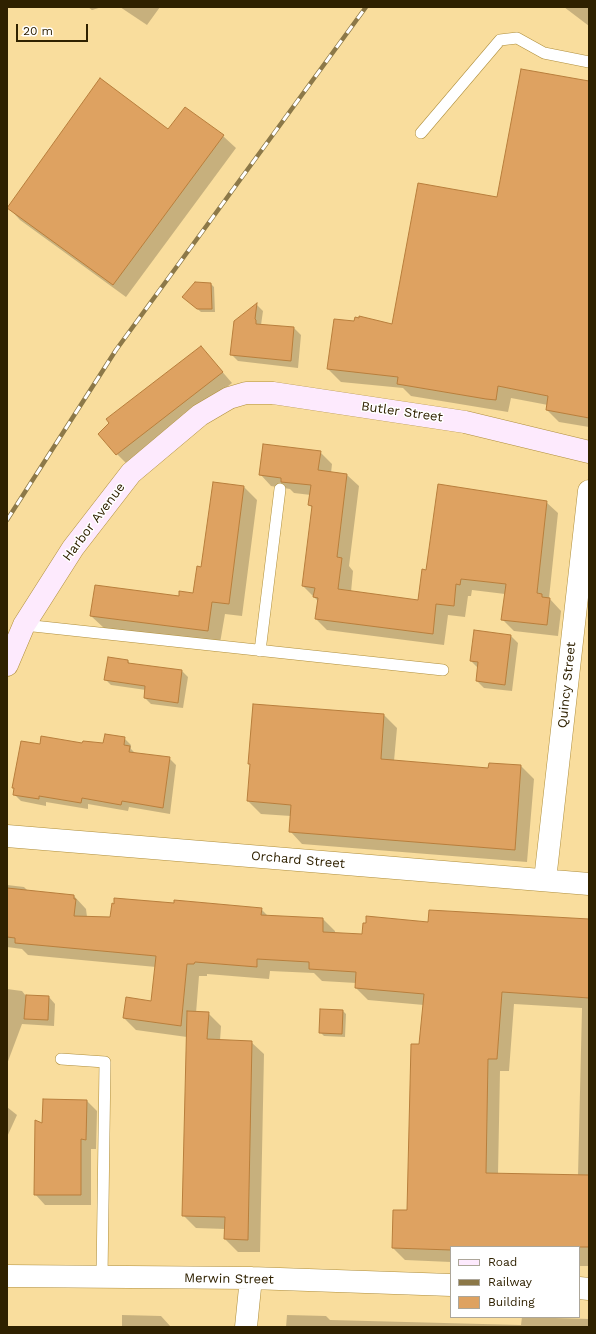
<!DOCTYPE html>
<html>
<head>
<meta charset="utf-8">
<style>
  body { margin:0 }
  #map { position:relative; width:596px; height:1334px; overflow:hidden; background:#f9dd9d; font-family:"Work Sans",sans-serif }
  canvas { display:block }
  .frame { position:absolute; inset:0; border:8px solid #2f2100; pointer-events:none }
  .legend { position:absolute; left:450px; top:1246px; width:130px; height:72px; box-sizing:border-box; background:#fff; border:1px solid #aca699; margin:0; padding:5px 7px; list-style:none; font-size:12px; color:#2f2100 }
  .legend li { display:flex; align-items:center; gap:8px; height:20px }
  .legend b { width:20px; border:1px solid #aca699 }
  .scale { position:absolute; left:16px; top:24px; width:72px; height:18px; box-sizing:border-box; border:2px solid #2f2100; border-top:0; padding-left:5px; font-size:12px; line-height:14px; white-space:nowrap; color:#2f2100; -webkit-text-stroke:3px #fff; paint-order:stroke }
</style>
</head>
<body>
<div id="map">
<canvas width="596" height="1334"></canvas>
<div class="frame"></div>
<ul class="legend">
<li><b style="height:5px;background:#fdeafd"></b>Road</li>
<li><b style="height:5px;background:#8c7848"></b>Railway</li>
<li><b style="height:11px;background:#dea261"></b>Building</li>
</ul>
<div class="scale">20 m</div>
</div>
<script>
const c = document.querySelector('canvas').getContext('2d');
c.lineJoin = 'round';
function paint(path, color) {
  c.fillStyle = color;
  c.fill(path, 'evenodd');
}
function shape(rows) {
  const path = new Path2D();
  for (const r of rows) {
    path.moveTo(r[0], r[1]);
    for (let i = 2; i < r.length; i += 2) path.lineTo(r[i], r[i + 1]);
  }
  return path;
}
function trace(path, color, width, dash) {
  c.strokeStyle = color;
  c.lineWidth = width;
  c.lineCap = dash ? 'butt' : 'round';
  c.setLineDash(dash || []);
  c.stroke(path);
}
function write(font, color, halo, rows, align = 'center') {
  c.font = font + ' "Work Sans",sans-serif';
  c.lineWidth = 3;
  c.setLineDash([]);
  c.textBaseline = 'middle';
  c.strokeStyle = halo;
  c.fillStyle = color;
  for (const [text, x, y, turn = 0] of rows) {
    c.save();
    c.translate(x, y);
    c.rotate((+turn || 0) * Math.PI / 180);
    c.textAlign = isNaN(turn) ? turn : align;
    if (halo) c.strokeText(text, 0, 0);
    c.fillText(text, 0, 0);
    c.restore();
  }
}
paint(shape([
  [88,7,102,7,92,10],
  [120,7,160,7,147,25],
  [564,7,589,7,589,26],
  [589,82,589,427,559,422,547,410,548,405,511,398,508,412,411,396,403,388,341,382,328,369,335,320,393,325,498,199],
  [169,130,223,136,236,148,126,297,20,220,8,207],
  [211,284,214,287,215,312,201,312,187,300],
  [256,304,263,311,261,325,294,328,301,335,298,368,238,361,231,354],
  [201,347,232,383,127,464,117,454],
  [320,452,332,464,331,473,347,475,359,486,349,566,353,571,351,592,419,601,427,571,546,502,558,513,549,598,561,611,558,636,514,631,502,619,505,594,472,590,471,596,468,596,465,617,448,615,444,645,327,630,316,619,318,601,303,586,313,508,309,505,311,495,294,493,290,489,271,486,260,474],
  [214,483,244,487,257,500,242,616,225,614,220,643,104,628,91,616,193,594,202,568],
  [511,636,518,643,512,691,484,688,477,681,478,668,471,661],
  [128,661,131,665,182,671,188,677,183,708,151,704,145,698,146,690,111,685,105,679],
  [253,705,384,715,397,728,394,761,489,769,489,764,521,766,534,779,527,862,302,844,290,831,291,816,261,814,248,801,251,765,249,763],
  [124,738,131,745,131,749,136,754,169,758,176,765,170,814,129,807,128,811,88,804,88,809,46,802,46,806,21,801,14,794,15,789,13,788,41,745,104,744],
  [7,885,24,887,28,891,74,896,86,909,87,917,111,919,261,909,268,916,323,919,335,931,335,934,363,935,428,923,589,920,589,1266,579,1266,579,1247,451,1247,451,1262,405,1260,393,1248,408,1211,424,1005,368,1000,356,988,356,983,322,981,314,973,270,971,269,979,207,974,207,976,199,976,196,1013,208,1013,221,1026,220,1041,251,1042,264,1054,260,1252,238,1252,225,1239,225,1229,196,1228,183,1215,187,1037,136,1030,124,1018,152,1002,156,967,28,955,22,949,7,947],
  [514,1004,582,1008,578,1175,498,1174,500,1071,509,1071],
  [7,989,22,991,26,996,49,997,55,1004,54,1026,22,1024,7,1064],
  [343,1011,346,1014,345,1037,324,1036,320,1032],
  [87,1101,97,1111,96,1149,91,1149,91,1205,45,1205,35,1194,43,1125],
  [7,1107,17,1115,7,1137],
  [122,1315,161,1316,171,1327,122,1327],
  [287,1315,326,1316,330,1320,521,1325,522,1317,589,1319,589,1327,286,1327]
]), '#0003');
const building = shape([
  [521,69,589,81,589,418,546,410,548,396,498,386,496,400,486,399,397,384,398,377,327,369,334,319,354,321,355,317,359,318,359,316,392,324,418,183,497,197,521,69],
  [100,78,168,129,185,107,224,135,113,285,7,208,100,78],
  [195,282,211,283,212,309,197,309,182,297,195,282],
  [257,303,255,319,256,320,256,324,294,327,291,361,230,355,234,321,257,303],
  [201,346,223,372,116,455,98,434,109,423,106,419,201,346],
  [263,444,321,451,318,470,347,474,337,557,342,558,338,589,418,600,422,569,426,570,438,484,547,501,537,593,542,594,542,597,550,598,547,625,501,620,506,584,461,579,460,585,456,584,454,606,436,604,433,634,315,619,318,598,313,597,315,588,302,586,312,506,308,505,311,485,281,482,281,478,259,475,263,444],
  [213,482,244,486,229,604,212,602,208,631,90,616,95,585,179,596,179,591,193,593,197,566,201,567,213,482],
  [474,630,511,635,505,685,476,681,478,662,470,661,474,630],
  [108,657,128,660,128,663,182,670,178,703,144,698,145,686,104,680,108,657],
  [253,704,384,714,381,759,488,768,489,763,521,765,515,850,289,832,291,805,247,801,250,764,248,764,253,704],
  [105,734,125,737,124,745,130,746,129,752,170,757,163,808,122,801,121,805,82,798,81,803,39,796,39,799,13,795,14,788,12,788,21,741,40,744,41,736,82,743,83,741,103,743,105,734],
  [7,888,74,895,74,899,76,899,74,916,110,917,112,903,114,904,114,898,174,903,174,900,262,908,261,915,323,918,323,932,362,934,363,923,366,923,366,916,428,922,429,910,589,919,589,998,502,992,497,1059,488,1059,486,1173,589,1175,589,1247,451,1247,451,1250,392,1248,393,1210,407,1210,411,1044,419,1044,424,994,355,988,356,972,309,969,309,962,257,959,257,967,195,962,194,964,187,964,181,1026,123,1018,126,997,151,1001,156,956,15,943,15,938,7,937,7,888],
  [26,995,49,996,48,1020,24,1019,26,995],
  [320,1009,343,1010,342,1034,319,1033,320,1009],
  [187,1011,209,1012,207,1039,252,1041,248,1240,224,1239,225,1217,182,1216,187,1011],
  [43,1099,87,1100,86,1140,81,1139,81,1195,34,1195,35,1120,42,1123,43,1099]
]);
paint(building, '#dea261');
trace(building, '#b87e3c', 1);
const lane = shape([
  [421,133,500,40,517,38,544,53,589,62],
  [24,625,443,670],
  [260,651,280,489],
  [61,1059,105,1062,102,1277]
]);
const street = shape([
  [7,836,589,884],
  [545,880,589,491],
  [7,1276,251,1278,451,1285],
  [579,1288,589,1289],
  [246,1327,251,1278]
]);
const secondary = shape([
  [7,665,24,625,73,548,131,473,200,415,229,398,246,393,273,393,465,422,589,452]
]);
trace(lane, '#af8e3b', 12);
trace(street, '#af8e3b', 23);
trace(secondary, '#af8e3b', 23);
trace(lane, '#fff', 11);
trace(street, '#fff', 22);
trace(secondary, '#fdeafd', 22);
const rail = shape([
  [7,520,116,350,366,7]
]);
trace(rail, '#8c7848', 4.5);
trace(rail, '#fff', 3, [9]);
write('13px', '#2f2100', '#fff', [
  ["Butler Street",402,412,8],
  ["Harbor Avenue",94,522,-53],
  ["Quincy Street",567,685,-84],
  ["Orchard Street",298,860,5],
  ["Merwin Street",229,1279,1]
]);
</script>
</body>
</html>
